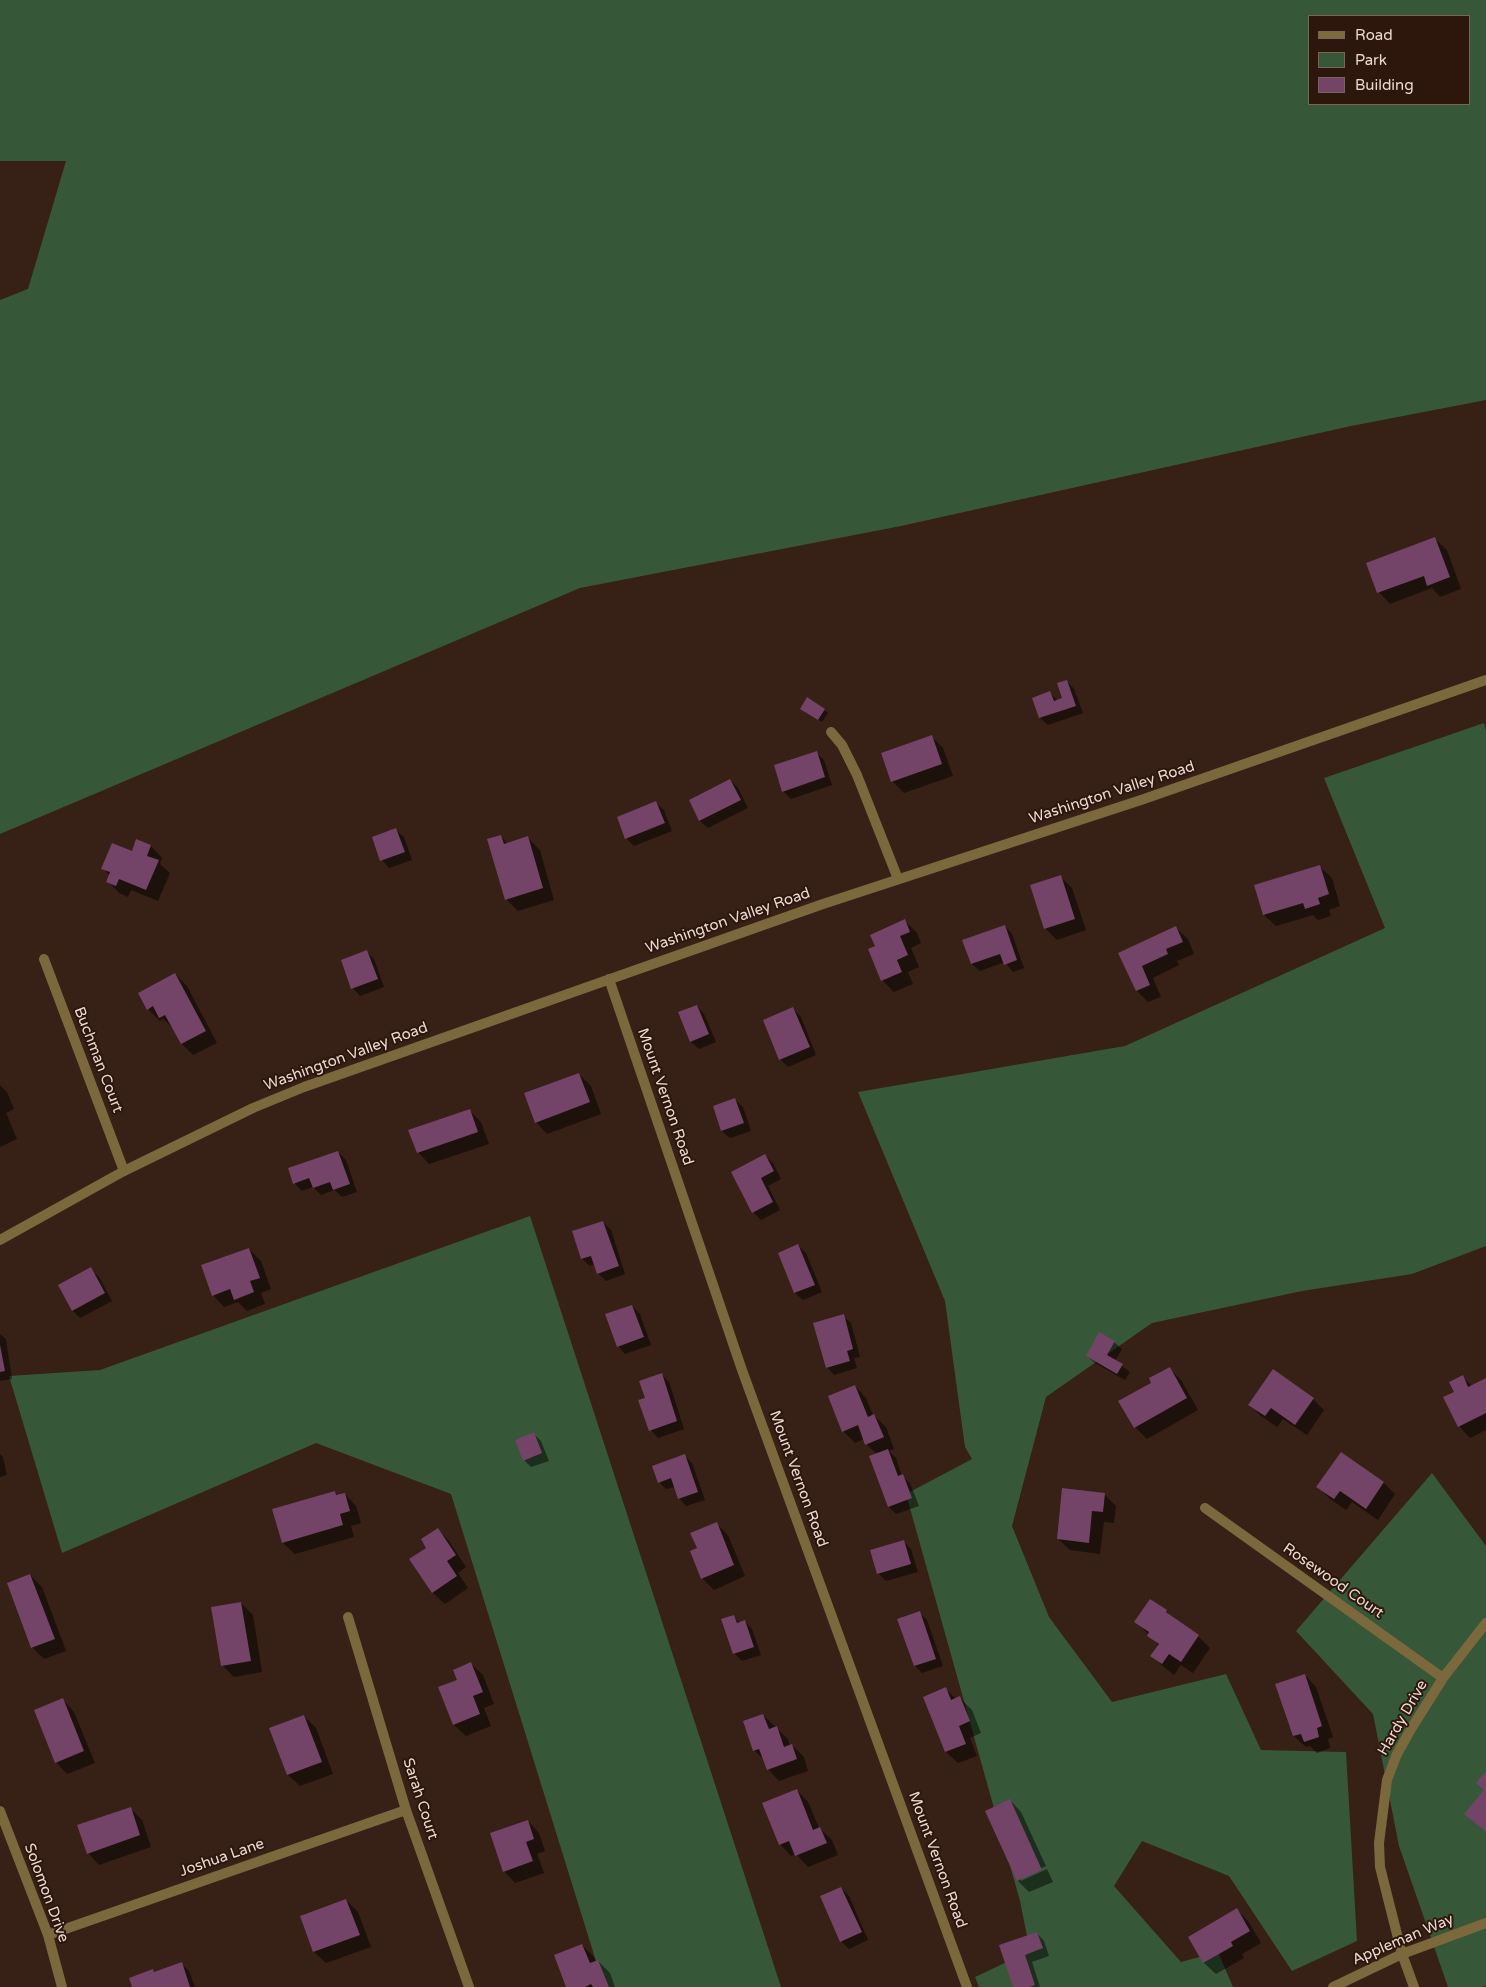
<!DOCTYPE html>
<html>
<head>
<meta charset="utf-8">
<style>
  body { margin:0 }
  #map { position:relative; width:1486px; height:1987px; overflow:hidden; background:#372015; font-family:"Varela Round",sans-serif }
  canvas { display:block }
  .legend { position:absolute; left:1308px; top:15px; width:162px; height:90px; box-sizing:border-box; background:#2d160b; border:1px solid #79645b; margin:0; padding:6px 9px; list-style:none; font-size:15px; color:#ebdad3 }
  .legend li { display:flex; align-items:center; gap:10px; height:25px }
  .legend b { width:25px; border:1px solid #79645b }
</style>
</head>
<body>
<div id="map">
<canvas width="1486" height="1987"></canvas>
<ul class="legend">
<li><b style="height:6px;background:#7b683d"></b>Road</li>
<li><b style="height:14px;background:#365838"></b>Park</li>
<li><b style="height:14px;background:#734368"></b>Building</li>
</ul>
</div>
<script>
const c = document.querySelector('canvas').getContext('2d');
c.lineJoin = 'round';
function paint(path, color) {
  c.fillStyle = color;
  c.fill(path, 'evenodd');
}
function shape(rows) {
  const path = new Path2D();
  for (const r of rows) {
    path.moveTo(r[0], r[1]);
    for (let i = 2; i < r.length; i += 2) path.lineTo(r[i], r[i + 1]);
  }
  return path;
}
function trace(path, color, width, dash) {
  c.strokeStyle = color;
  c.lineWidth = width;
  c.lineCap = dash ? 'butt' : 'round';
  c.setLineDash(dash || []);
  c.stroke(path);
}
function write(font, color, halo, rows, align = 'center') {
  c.font = font + ' "Varela Round",sans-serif';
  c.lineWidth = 4;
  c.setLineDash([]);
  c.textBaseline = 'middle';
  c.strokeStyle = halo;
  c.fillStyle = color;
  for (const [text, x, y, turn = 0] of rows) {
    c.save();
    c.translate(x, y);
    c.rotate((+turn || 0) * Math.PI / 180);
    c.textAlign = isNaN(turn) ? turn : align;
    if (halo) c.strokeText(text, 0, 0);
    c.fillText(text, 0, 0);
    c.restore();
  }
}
paint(shape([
  [0,0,1486,0,1486,400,1351,426,901,526,580,588,0,834,0,300,28,289,66,161,0,161],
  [1310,16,1470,16,1470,104,1310,104],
  [1484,723,1486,731,1486,1246,1412,1274,1302,1291,1152,1323,1046,1397,1012,1526,1049,1617,1112,1702,1226,1674,1261,1750,1346,1752,1357,1941,1292,1971,1229,1876,1142,1841,1114,1886,1181,1962,1218,1952,1233,1987,979,1987,975,1977,1030,1951,1020,1901,906,1494,972,1459,965,1447,945,1301,858,1092,1125,1046,1385,928,1324,778],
  [530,1216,781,1987,604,1987,451,1494,316,1443,62,1553,9,1376,100,1370],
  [1432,1473,1486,1546,1486,1986,1482,1987,1448,1987,1399,1846,1373,1714,1296,1631]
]), '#365838');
paint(shape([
  [1435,539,1447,550,1461,589,1440,597,1432,588,1390,604,1379,592],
  [1067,681,1074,689,1083,713,1048,725,1040,718,1033,699,1050,693,1058,701,1064,699],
  [824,710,828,713,822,722,805,712],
  [931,736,943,748,953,776,904,793,892,781],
  [817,753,824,760,832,785,791,799,783,791],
  [730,780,738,788,748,808,708,828,700,821,690,800],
  [656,803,664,810,672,831,634,846,626,838],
  [396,830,404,837,412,860,389,868,382,860],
  [501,836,508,844,528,838,540,850,554,900,518,911,506,899],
  [151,846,162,858,160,864,170,873,158,901,131,890,128,897,119,893,108,881,110,876,103,868,132,852],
  [1320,867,1332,878,1340,906,1329,910,1331,916,1318,920,1313,915,1276,926,1264,915],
  [1060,876,1072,888,1086,930,1057,940,1045,928],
  [905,921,917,933,921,943,911,948,919,967,908,972,913,984,894,992,882,980,876,947],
  [1005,926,1012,934,1024,968,1013,972,1005,962,980,971,972,964,964,941],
  [1176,928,1188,939,1194,954,1177,961,1179,965,1153,978,1161,997,1148,1002,1137,991,1120,953],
  [367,952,374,959,384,987,360,996,353,988],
  [175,974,187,986,217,1043,193,1055,182,1044,173,1028,163,1019,160,1021,148,1009],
  [697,1006,704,1014,716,1042,699,1049,691,1042,679,1013],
  [793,1009,801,1017,816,1055,788,1067,780,1059],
  [579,1074,591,1086,601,1114,547,1134,536,1122],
  [0,1085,7,1092,14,1109,6,1113,17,1139,0,1147],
  [735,1100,743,1107,751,1131,730,1138,722,1131,714,1107],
  [469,1110,481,1122,489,1144,429,1164,418,1152],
  [338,1152,346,1160,357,1192,342,1197,335,1190,321,1195,313,1187,302,1191,294,1183],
  [765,1156,773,1163,781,1179,768,1186,780,1210,761,1220,753,1212],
  [603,1222,611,1230,625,1274,606,1281,598,1273,595,1264,590,1266,582,1259,574,1232],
  [798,1246,806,1253,822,1292,803,1300,795,1293,779,1254],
  [249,1249,261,1261,271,1289,261,1293,265,1304,247,1311,238,1302,224,1307,213,1295],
  [91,1269,99,1277,112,1301,80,1318,73,1311,60,1286],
  [632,1306,640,1314,651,1345,625,1354,618,1346],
  [843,1316,851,1323,860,1357,854,1358,857,1368,834,1375,827,1367],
  [0,1334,6,1339,12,1379,0,1381],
  [1114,1342,1122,1349,1115,1361,1130,1372,1125,1380,1095,1363,1087,1356],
  [1169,1368,1181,1380,1198,1410,1147,1439,1135,1427,1152,1383],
  [662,1375,669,1382,684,1429,658,1438,651,1430,647,1398],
  [1462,1377,1472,1386,1486,1379,1486,1430,1470,1438,1459,1426,1455,1393],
  [855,1386,866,1398,873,1415,886,1427,894,1449,889,1451,896,1458,902,1476,910,1483,919,1506,896,1514,889,1507,871,1457,877,1454,866,1444,864,1439,855,1443,843,1431],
  [1313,1399,1324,1410,1307,1435,1283,1419,1277,1427,1261,1416,1250,1405],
  [534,1434,541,1441,549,1461,531,1467,524,1460],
  [0,1454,3,1457,7,1475,0,1477],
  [1341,1454,1384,1483,1395,1494,1378,1520,1352,1502,1346,1510,1330,1499,1318,1487],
  [685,1456,692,1463,705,1500,686,1506,679,1498,675,1487,666,1489,659,1482],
  [335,1492,338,1496,345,1494,356,1506,361,1523,351,1526,354,1537,295,1554,283,1543],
  [1104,1494,1116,1506,1114,1523,1104,1522,1100,1554,1070,1550,1058,1539],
  [716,1523,728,1535,745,1576,714,1590,702,1578,698,1549],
  [437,1529,449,1541,466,1567,458,1573,468,1588,445,1604,433,1593,411,1559,428,1548],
  [904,1542,911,1549,918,1572,886,1581,878,1573],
  [30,1575,42,1587,66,1651,44,1659,32,1647],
  [241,1603,253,1615,262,1672,234,1677,222,1665],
  [1166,1611,1175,1620,1198,1636,1210,1648,1193,1673,1181,1665,1174,1675,1164,1667,1152,1656,1159,1646,1136,1621],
  [919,1613,927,1620,943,1666,922,1673,915,1666,899,1620],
  [733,1616,740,1623,745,1621,752,1629,761,1655,742,1661,735,1654,723,1620],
  [471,1664,483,1675,494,1704,484,1708,491,1726,466,1736,454,1725,440,1688,458,1681],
  [1305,1675,1316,1687,1333,1737,1328,1739,1330,1748,1317,1753,1310,1746,1306,1747,1294,1736,1277,1685],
  [946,1689,956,1699,960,1698,972,1710,981,1733,970,1738,977,1756,958,1763,946,1752,925,1697],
  [63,1700,74,1712,95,1763,67,1774,56,1762],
  [763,1715,788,1739,790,1746,792,1745,804,1757,808,1771,779,1781,768,1769,765,1761,754,1750],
  [304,1716,316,1728,333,1774,300,1786,288,1775,271,1729],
  [797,1790,808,1802,819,1828,832,1840,838,1855,808,1867,796,1854,791,1856,780,1844],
  [1010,1800,1021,1812,1046,1866,1021,1878,1021,1881,1047,1869,1053,1882,1029,1892,1018,1881],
  [130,1808,142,1820,151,1847,99,1865,88,1853],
  [528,1821,539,1833,545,1851,537,1854,544,1873,515,1883,504,1871],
  [841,1888,849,1896,868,1940,849,1949,841,1941],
  [346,1900,358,1912,371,1947,326,1963,314,1952,301,1916],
  [1236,1909,1248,1921,1261,1943,1242,1954,1244,1958,1216,1974,1204,1963,1189,1937],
  [1037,1933,1044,1941,1049,1956,1032,1962,1040,1987,1014,1987,1000,1945],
  [582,1945,594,1957,596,1962,598,1961,610,1973,615,1987,568,1987],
  [181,1963,189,1971,195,1987,133,1987,152,1970,155,1972]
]), '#0007');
paint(shape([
  [1435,537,1450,577,1427,586,1424,576,1377,593,1366,563],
  [1067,680,1076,706,1039,718,1032,698,1050,691,1054,701,1062,698,1057,683],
  [807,697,825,709,818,720,800,709],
  [932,735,942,764,891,782,881,753],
  [817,751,825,777,782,792,774,765],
  [730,779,741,800,699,821,689,800],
  [656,801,665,823,625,839,617,817],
  [396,828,405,852,380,861,372,837],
  [501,835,504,844,528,836,543,888,505,900,487,839],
  [136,839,151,845,147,856,159,860,146,890,119,879,116,886,106,882,110,872,101,869,112,843,132,851],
  [1320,865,1329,894,1318,898,1320,904,1305,909,1303,903,1263,915,1254,885],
  [1061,875,1075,919,1044,929,1030,885],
  [905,919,910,932,900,936,908,955,897,960,902,972,881,981,868,949,875,946,870,935],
  [1005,925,1017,960,1004,965,1000,954,971,964,962,940],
  [1176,926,1183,942,1166,949,1168,954,1142,966,1150,985,1136,991,1118,953],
  [367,950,378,979,351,989,341,960],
  [175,973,206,1031,181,1044,165,1015,159,1018,153,1006,147,1010,138,993],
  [697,1005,709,1034,690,1042,678,1012],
  [793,1007,810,1047,779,1060,763,1020],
  [579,1073,590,1102,535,1123,524,1093],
  [735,1098,744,1123,721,1131,713,1106],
  [470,1109,478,1132,417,1153,408,1130],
  [338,1151,350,1184,333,1190,330,1182,313,1188,309,1178,293,1184,288,1168],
  [765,1154,774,1171,761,1178,773,1202,752,1213,731,1172],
  [603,1221,619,1266,597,1274,591,1256,581,1259,572,1231],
  [798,1244,815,1285,794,1293,778,1253],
  [249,1248,260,1278,250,1281,254,1292,234,1300,230,1289,212,1296,201,1265],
  [91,1267,105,1293,72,1311,58,1285],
  [632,1305,644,1337,617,1347,605,1314],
  [844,1314,853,1349,847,1351,850,1361,826,1368,813,1323],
  [1099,1332,1115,1341,1107,1355,1123,1364,1117,1374,1086,1356],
  [0,1345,5,1371,0,1372],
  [1170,1367,1187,1398,1134,1428,1118,1401,1151,1383,1149,1378],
  [1273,1369,1314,1398,1295,1425,1271,1408,1265,1416,1248,1405],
  [662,1373,677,1421,649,1431,638,1400,645,1398,639,1381],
  [1463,1375,1468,1387,1486,1378,1486,1413,1458,1427,1443,1397,1454,1392,1449,1382],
  [855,1385,868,1417,874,1414,884,1437,865,1445,858,1425,842,1432,828,1396],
  [534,1432,542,1453,523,1461,515,1440],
  [888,1449,898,1476,903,1474,912,1498,888,1507,869,1456],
  [1341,1452,1384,1482,1366,1509,1340,1491,1334,1499,1316,1487],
  [685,1454,698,1492,678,1499,671,1478,658,1483,652,1466],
  [1062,1488,1105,1493,1103,1512,1092,1511,1089,1543,1057,1539],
  [335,1491,336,1495,345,1493,350,1511,340,1514,343,1525,282,1543,272,1509],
  [717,1522,734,1565,701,1579,690,1551,697,1548,690,1533],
  [438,1528,456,1555,447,1561,457,1576,432,1593,409,1559,426,1548,421,1539],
  [904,1540,911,1564,877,1574,870,1550],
  [30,1574,55,1639,31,1648,7,1583],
  [1150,1599,1167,1610,1166,1612,1199,1635,1181,1662,1169,1654,1162,1664,1150,1656,1159,1644,1147,1636,1149,1632,1134,1622],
  [241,1602,251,1661,221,1666,211,1607],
  [920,1611,936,1659,914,1666,897,1619],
  [734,1615,737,1623,745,1620,754,1647,733,1654,721,1619],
  [471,1662,483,1692,473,1696,480,1714,453,1725,438,1687,457,1680,453,1670],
  [1305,1674,1322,1726,1317,1728,1319,1737,1304,1742,1301,1734,1293,1736,1275,1684],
  [946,1687,951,1700,960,1696,970,1721,959,1726,966,1744,945,1752,923,1697],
  [63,1698,84,1751,55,1763,34,1710],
  [763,1714,769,1729,777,1726,784,1747,792,1744,797,1759,767,1770,759,1749,753,1751,743,1721],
  [304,1715,322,1762,287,1775,269,1728],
  [1486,1771,1486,1832,1464,1814,1484,1790,1476,1783],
  [797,1789,813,1830,820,1827,827,1843,795,1856,789,1841,779,1845,762,1803],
  [1010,1799,1042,1870,1017,1881,985,1811],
  [131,1807,140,1835,87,1854,77,1825],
  [528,1820,534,1839,526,1842,533,1861,503,1872,490,1833],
  [841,1887,862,1932,840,1942,820,1896],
  [346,1899,360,1935,313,1952,300,1916],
  [1237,1908,1250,1931,1231,1942,1233,1946,1203,1963,1188,1937],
  [1037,1932,1043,1948,1025,1955,1035,1985,1030,1987,1013,1987,999,1945],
  [582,1944,590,1963,598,1960,609,1987,593,1987,591,1984,585,1987,566,1987,554,1955],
  [182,1962,190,1987,132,1987,129,1978,153,1969,154,1972]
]), '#734368');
trace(shape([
  [831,732,842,745,857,775,898,879]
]), '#7b683d', 10);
trace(shape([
  [44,959,124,1171],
  [1205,1508,1443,1678],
  [348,1617,406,1810,469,1987],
  [0,1811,48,1935,62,1987],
  [48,1935,406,1810],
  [1333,1987,1402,1954,1486,1923],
  [1414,1987,1402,1954,1380,1867,1379,1843,1387,1780,1397,1754,1411,1729,1443,1678,1486,1623]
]), '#7b683d', 10);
trace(shape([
  [609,979,742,1370,967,1987],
  [0,1240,124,1171,253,1108,304,1087,823,904,1141,800,1486,680]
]), '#7b683d', 10);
write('15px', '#ebdad3', '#2d160b', [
  ["Washington Valley Road",1112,793,-18],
  ["Washington Valley Road",728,921,-19],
  ["Washington Valley Road",346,1057,-20],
  ["Buchman Court",98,1060,69],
  ["Mount Vernon Road",665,1097,71],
  ["Mount Vernon Road",798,1479,70],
  ["Rosewood Court",1333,1581,35],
  ["Hardy Drive",1403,1718,-60],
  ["Sarah Court",420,1799,72],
  ["Joshua Lane",222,1858,-19],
  ["Mount Vernon Road",937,1860,70],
  ["Solomon Drive",46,1893,70],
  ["Appleman Way",1403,1940,-23]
]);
</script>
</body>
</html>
